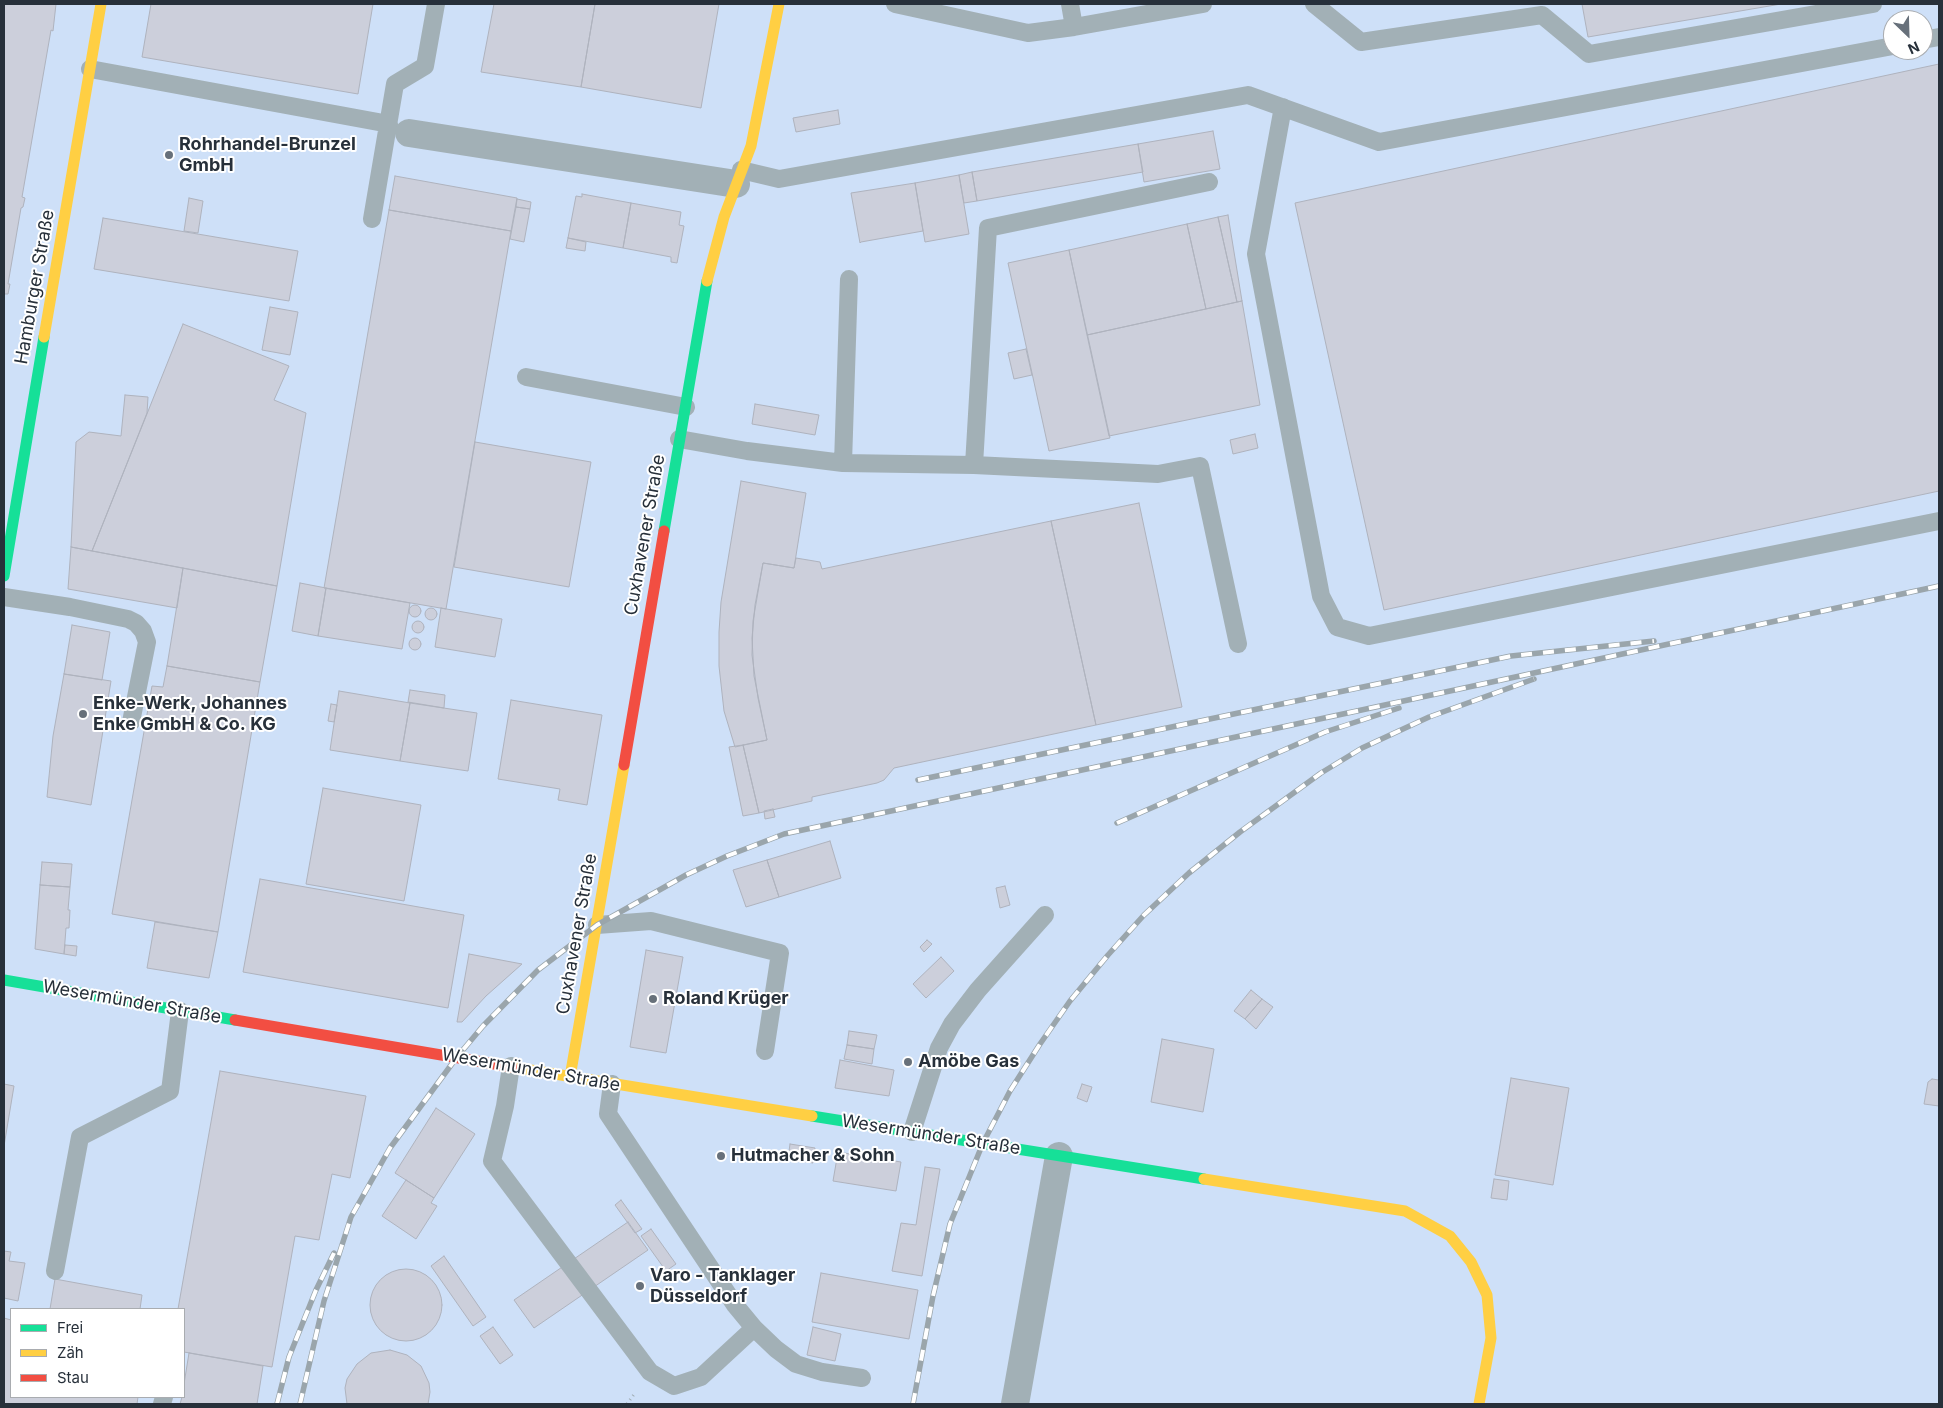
<!DOCTYPE html>
<html>
<head>
<meta charset="utf-8">
<style>
  body { margin:0 }
  #map { position:relative; width:1943px; height:1408px; overflow:hidden; background:#dde6f2; font-family:Inter,sans-serif }
  canvas { display:block }
  .frame { position:absolute; inset:0; border:5px solid #27303a; pointer-events:none }
  .legend { position:absolute; left:10px; top:1308px; width:175px; height:90px; box-sizing:border-box; background:#fff; border:1px solid #a9acb0; margin:0; padding:6px 9px; list-style:none; font-size:15px; color:#27303a }
  .legend li { display:flex; align-items:center; gap:10px; height:25px }
  .legend b { width:25px; border:1px solid #a9acb0 }
  .north { position:absolute; left:1883px; top:10px; width:50px; height:50px; box-sizing:border-box; background:#fff; border:1px solid #a9acb0; border-radius:50%; rotate:156deg; font-size:14px; font-weight:700; line-height:20px; text-align:center; color:#27303a }
  .north::after { content:''; display:block; margin:auto; width:18px; height:22px; background:#67707a; clip-path:polygon(50% 0,100% 100%,50% 72%,0 100%) }
</style>
</head>
<body>
<div id="map">
<canvas width="1943" height="1408"></canvas>
<div class="frame"></div>
<ul class="legend">
<li><b style="height:6px;background:#16e098"></b>Frei</li>
<li><b style="height:6px;background:#ffcf43"></b>Zäh</li>
<li><b style="height:6px;background:#f24e42"></b>Stau</li>
</ul>
<div class="north">N</div>
</div>
<script>
const c = document.querySelector('canvas').getContext('2d');
c.lineJoin = 'round';
function paint(path, color) {
  c.fillStyle = color;
  c.fill(path, 'evenodd');
}
function shape(rows) {
  const path = new Path2D();
  for (const r of rows) {
    if (r.length === 3) {
      path.moveTo(r[0] + r[2], r[1]);
      path.arc(r[0], r[1], r[2], 0, 2 * Math.PI);
      continue;
    }
    path.moveTo(r[0], r[1]);
    for (let i = 2; i < r.length; i += 2) path.lineTo(r[i], r[i + 1]);
  }
  return path;
}
function trace(path, color, width, dash) {
  c.strokeStyle = color;
  c.lineWidth = width;
  c.lineCap = dash ? 'butt' : 'round';
  c.setLineDash(dash || []);
  c.stroke(path);
}
function write(font, color, halo, rows, align = 'center') {
  c.font = font + ' Inter,sans-serif';
  c.lineWidth = 4;
  c.setLineDash([]);
  c.textBaseline = 'middle';
  c.strokeStyle = halo;
  c.fillStyle = color;
  for (const [text, x, y, turn = 0] of rows) {
    c.save();
    c.translate(x, y);
    c.rotate((+turn || 0) * Math.PI / 180);
    c.textAlign = isNaN(turn) ? turn : align;
    if (halo) c.strokeText(text, 0, 0);
    c.fillText(text, 0, 0);
    c.restore();
  }
}
paint(shape([
  [4,4,1939,4,1939,1404,4,1404],
  [1893,20,1923,20,1923,50,1893,50],
  [11,1309,184,1309,184,1397,11,1397]
]), '#cee0f8');
const building = shape([
  [4,4,56,4,53,31,51,30,22,197,25,198,23,207,21,208,8,284,10,284,8,294,4,294,4,4],
  [151,4,373,4,358,94,142,57,151,4],
  [494,4,595,4,581,87,481,72,494,4],
  [595,4,719,4,701,108,581,87,595,4],
  [1582,4,1781,4,1588,37,1582,4],
  [1939,64,1939,491,1384,610,1295,203,1939,64],
  [838,110,840,124,796,132,793,118,838,110],
  [1213,131,1220,169,1144,182,1138,144,1213,131],
  [1138,144,1143,172,977,201,972,172,1138,144],
  [972,172,977,201,964,203,959,175,972,172],
  [959,175,969,234,925,242,915,183,959,175],
  [395,176,517,198,511,231,389,210,395,176],
  [915,183,923,231,861,242,860,243,851,193,915,183],
  [582,194,631,203,623,248,568,238,576,196,582,197,582,194],
  [189,198,203,201,198,233,184,231,189,198],
  [517,199,531,202,530,209,516,207,517,199],
  [631,203,681,212,679,225,684,226,677,263,671,262,671,257,623,248,631,203],
  [516,207,530,209,524,242,510,239,516,207],
  [389,210,511,231,446,609,324,588,389,210],
  [1228,215,1242,301,1237,302,1218,217,1228,215],
  [1218,217,1237,302,1206,309,1187,224,1218,217],
  [103,218,298,251,289,301,94,269,103,218],
  [1187,224,1206,309,1087,335,1069,250,1187,224],
  [568,238,586,242,585,251,566,248,568,238],
  [1069,250,1110,438,1049,451,1008,263,1069,250],
  [1242,301,1260,405,1109,436,1087,335,1242,301],
  [270,307,298,312,290,355,262,350,270,307],
  [183,324,289,366,274,400,306,413,277,586,92,551,183,324],
  [1026,349,1032,375,1014,379,1008,353,1026,349],
  [125,395,148,397,147,413,92,551,71,547,76,442,89,432,121,436,125,395],
  [755,404,819,415,815,435,752,424,755,404],
  [1255,434,1258,448,1233,454,1230,440,1255,434],
  [475,442,591,462,569,587,454,567,475,442],
  [741,481,806,493,794,568,763,563,755,605,752,638,754,676,767,740,735,747,724,711,719,666,719,632,721,602,741,481],
  [1139,503,1182,707,1096,725,1051,521,1139,503],
  [1051,521,1096,725,894,768,884,780,877,783,812,797,812,801,759,813,743,745,767,740,758,698,752,655,753,621,763,563,794,568,796,558,820,562,822,569,1051,521],
  [71,547,183,568,177,608,68,589,71,547],
  [183,568,277,586,260,682,167,666,183,568],
  [300,583,326,588,318,636,292,631,300,583],
  [326,588,410,603,402,649,318,636,326,588],
  [415,611,6],
  [431,614,6],
  [441,608,502,619,495,657,435,647,441,608],
  [418,627,6],
  [72,625,110,632,102,680,64,674,72,625],
  [415,644,6],
  [167,666,260,682,218,932,112,914,152,686,163,687,167,666],
  [64,674,111,681,91,805,47,797,53,736,64,674],
  [410,690,445,695,444,708,408,702,410,690],
  [339,691,410,703,400,761,330,750,339,691],
  [511,700,602,715,587,805,558,800,560,789,498,779,511,700],
  [410,703,477,713,468,771,400,761,410,703],
  [331,704,337,705,334,722,328,721,331,704],
  [743,745,759,813,743,816,729,747,743,745],
  [323,788,421,805,404,901,306,884,323,788],
  [773,809,775,817,765,819,764,811,773,809],
  [830,841,841,878,779,897,767,860,830,841],
  [767,860,779,897,746,907,733,870,767,860],
  [42,862,72,864,70,887,40,885,42,862],
  [260,879,464,915,448,1008,243,972,260,879],
  [40,885,70,887,68,910,70,910,69,928,66,928,64,954,35,949,40,885],
  [1005,886,1010,905,1000,908,996,888,1005,886],
  [155,922,218,932,209,978,147,968,155,922],
  [927,940,932,944,924,952,920,947,927,940],
  [65,945,77,946,76,956,64,954,65,945],
  [646,950,683,957,666,1053,630,1047,646,950],
  [469,954,522,964,486,996,462,1022,457,1022,469,954],
  [941,957,954,971,926,998,913,984,941,957],
  [1251,990,1262,999,1245,1019,1234,1011,1251,990],
  [1262,999,1273,1007,1256,1029,1245,1019,1262,999],
  [849,1031,877,1035,874,1049,847,1045,849,1031],
  [1162,1039,1214,1049,1203,1112,1151,1102,1162,1039],
  [847,1045,874,1049,872,1064,844,1059,847,1045],
  [840,1060,894,1070,889,1096,835,1088,840,1060],
  [220,1071,366,1096,350,1178,332,1174,319,1240,295,1236,272,1367,184,1352,184,1309,178,1309,220,1071],
  [1511,1078,1569,1088,1553,1185,1495,1175,1511,1078],
  [1932,1079,1939,1080,1939,1106,1924,1104,1928,1082,1932,1079],
  [4,1084,14,1086,4,1146,4,1084],
  [1082,1084,1092,1087,1087,1102,1077,1098,1082,1084],
  [436,1108,475,1134,434,1198,395,1173,436,1108],
  [790,1144,815,1148,813,1163,788,1159,790,1144],
  [838,1152,901,1162,896,1191,833,1181,838,1152],
  [925,1167,940,1169,922,1276,892,1271,901,1223,916,1225,925,1167],
  [1494,1179,1509,1181,1507,1200,1491,1198,1494,1179],
  [406,1180,434,1198,431,1203,437,1206,416,1239,382,1216,406,1180],
  [621,1200,642,1229,635,1233,615,1205,621,1200],
  [628,1222,648,1250,534,1328,514,1300,628,1222],
  [651,1229,676,1264,666,1271,641,1236,651,1229],
  [4,1251,11,1252,9,1261,25,1263,18,1301,4,1298,4,1251],
  [444,1256,486,1317,473,1326,431,1266,444,1256],
  [406,1305,36],
  [821,1273,918,1290,909,1339,812,1322,821,1273],
  [55,1279,142,1295,140,1309,50,1309,55,1279],
  [4,1318,11,1320,11,1397,138,1397,137,1404,4,1404,4,1318],
  [493,1327,513,1355,500,1364,480,1336,493,1327],
  [813,1327,841,1334,835,1361,807,1355,813,1327],
  [390,1350,407,1355,421,1366,429,1383,430,1392,428,1404,347,1404,345,1388,347,1379,357,1364,371,1353,390,1350],
  [189,1353,263,1366,257,1404,180,1404,182,1397,184,1397,184,1384,189,1353]
]);
paint(building, '#cccfdb');
trace(building, '#afb3be', 1);
trace(shape([
  [627,1404,635,1393]
]), '#9faab0', 3, [1, 4]);
trace(shape([
  [895,4,1028,33,1074,27,1203,4],
  [1070,4,1074,27],
  [1314,4,1361,42,1542,15,1589,54,1873,4],
  [1923,40,1939,37],
  [90,69,389,124],
  [1283,107,1256,254,1321,596,1337,627,1369,636,1939,521],
  [741,170,779,179,1248,95,1379,142,1893,46],
  [372,219,395,84,425,66,436,4],
  [526,377,686,407],
  [679,439,747,451,843,463,974,465,1158,474,1200,466,1238,644],
  [843,463,849,279],
  [974,465,988,228,1209,182],
  [4,597,70,607,128,619,136,623,143,631,147,642,131,722],
  [597,925,651,921,780,953,765,1051],
  [511,1066,505,1106,492,1161,650,1372,674,1386,701,1377,754,1328],
  [612,1084,608,1114,735,1305,754,1328,776,1349,796,1364,822,1372,862,1378],
  [912,1132,939,1048,952,1024,978,990,1045,915],
  [55,1271,80,1137,170,1091,180,1011],
  [162,1404,164,1397]
]), '#a2b0b6', 18);
trace(shape([
  [409,133,736,184],
  [1015,1404,1059,1156]
]), '#a2b0b6', 28);
trace(shape([
  [664,531,707,281],
  [4,576,44,337],
  [4,980,235,1020],
  [812,1116,1204,1179]
]), '#16e098', 11);
trace(shape([
  [707,281,724,217,751,146,779,4],
  [44,337,101,4],
  [512,1067,812,1116],
  [570,1077,624,765],
  [1204,1179,1405,1211,1450,1236,1471,1262,1487,1295,1491,1338,1479,1404]
]), '#ffcf43', 11);
trace(shape([
  [624,765,664,531],
  [235,1020,512,1067]
]), '#f24e42', 11);
const rail = shape([
  [918,780,1511,656,1654,641],
  [1117,823,1325,732,1399,708],
  [277,1404,289,1357,316,1290,334,1253],
  [300,1404,324,1301,351,1217,390,1148,457,1057,483,1026,538,970,597,925,686,875,727,856,784,834,1939,586],
  [913,1404,933,1296,950,1224,983,1143,1010,1091,1040,1044,1070,1001,1108,955,1144,915,1189,873,1240,832,1321,773,1362,748,1429,717,1534,679]
]);
trace(rail, '#9aa5ab', 5.5);
trace(rail, '#fff', 4, [11]);
for (const [x, y, r, color] of [
  [169,155,5,"#67707a"],
  [83,714,5,"#67707a"],
  [653,999,5,"#67707a"],
  [908,1062,5,"#67707a"],
  [721,1156,5,"#67707a"],
  [640,1286,5,"#67707a"]
]) {
  const dot = new Path2D();
  dot.arc(x, y, r, 0, 2 * Math.PI);
  c.fillStyle = color;
  c.fill(dot);
  trace(dot, '#fff', 2);
}
write('bold 18px', '#27303a', '#fff', [
  ["Rohrhandel-Brunzel",179,145],
  ["GmbH",179,166],
  ["Enke-Werk, Johannes",93,704],
  ["Enke GmbH & Co. KG",93,725],
  ["Roland Krüger",663,999],
  ["Amöbe Gas",918,1062],
  ["Hutmacher & Sohn",731,1156],
  ["Varo - Tanklager",650,1276],
  ["Düsseldorf",650,1297]
], 'left');
write('18px', '#27303a', '#fff', [
  ["Hamburger Straße",35,287,-80],
  ["Cuxhavener Straße",645,535,-80],
  ["Cuxhavener Straße",577,934,-80],
  ["Wesermünder Straße",132,1002,10],
  ["Wesermünder Straße",531,1070,10],
  ["Wesermünder Straße",931,1135,9]
]);
</script>
</body>
</html>
